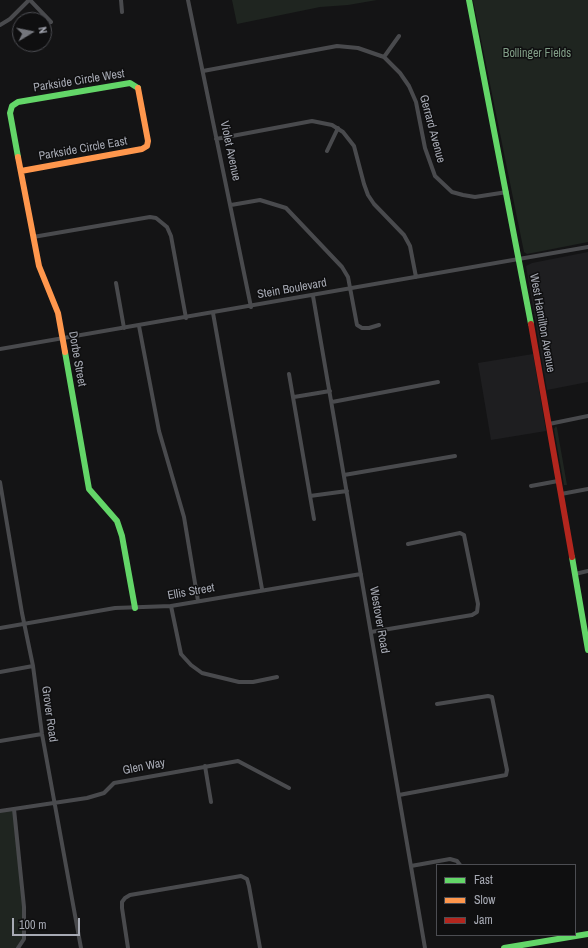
<!DOCTYPE html>
<html>
<head>
<meta charset="utf-8">
<style>
  body { margin:0 }
  #map { position:relative; width:588px; height:948px; overflow:hidden; background:#141415; font-family:"Archivo Narrow",sans-serif }
  canvas { display:block }
  .legend { position:absolute; left:436px; top:864px; width:140px; height:72px; box-sizing:border-box; background:#0f0f10; border:1px solid #4c4d52; margin:0; padding:5px 7px; list-style:none; font-size:12px; color:#a7aab4 }
  .legend li { display:flex; align-items:center; gap:8px; height:20px }
  .legend b { width:20px; border:1px solid #4c4d52 }
  .north { position:absolute; left:12px; top:12px; width:40px; height:40px; box-sizing:border-box; background:#0f0f10; border:1px solid #4c4d52; border-radius:50%; rotate:80deg; font-size:11px; font-weight:700; line-height:16px; text-align:center; color:#a7aab4 }
  .north::after { content:''; display:block; margin:auto; width:14px; height:18px; background:#74767c; clip-path:polygon(50% 0,100% 100%,50% 72%,0 100%) }
  .scale { position:absolute; left:12px; top:918px; width:68px; height:18px; box-sizing:border-box; border:2px solid #a7aab4; border-top:0; padding-left:5px; font-size:12px; line-height:14px; white-space:nowrap; color:#a7aab4; -webkit-text-stroke:3px #0f0f10; paint-order:stroke }
</style>
</head>
<body>
<div id="map">
<canvas width="588" height="948"></canvas>
<ul class="legend">
<li><b style="height:5px;background:#63d668"></b>Fast</li>
<li><b style="height:5px;background:#ff974d"></b>Slow</li>
<li><b style="height:5px;background:#b3261e"></b>Jam</li>
</ul>
<div class="north">N</div>
<div class="scale">100 m</div>
</div>
<script>
const c = document.querySelector('canvas').getContext('2d');
c.lineJoin = 'round';
function paint(path, color) {
  c.fillStyle = color;
  c.fill(path, 'evenodd');
}
function shape(rows) {
  const path = new Path2D();
  for (const r of rows) {
    path.moveTo(r[0], r[1]);
    for (let i = 2; i < r.length; i += 2) path.lineTo(r[i], r[i + 1]);
  }
  return path;
}
function trace(path, color, width, dash) {
  c.strokeStyle = color;
  c.lineWidth = width;
  c.lineCap = dash ? 'butt' : 'round';
  c.setLineDash(dash || []);
  c.stroke(path);
}
function write(font, color, halo, rows, align = 'center') {
  c.font = font + ' "Archivo Narrow",sans-serif';
  c.lineWidth = 3;
  c.setLineDash([]);
  c.textBaseline = 'middle';
  c.strokeStyle = halo;
  c.fillStyle = color;
  for (const [text, x, y, turn = 0] of rows) {
    c.save();
    c.translate(x, y);
    c.rotate((+turn || 0) * Math.PI / 180);
    c.textAlign = isNaN(turn) ? turn : align;
    if (halo) c.strokeText(text, 0, 0);
    c.fillText(text, 0, 0);
    c.restore();
  }
}
paint(shape([
  [588,252,588,382,547,390,526,266,532,263],
  [533,354,546,431,491,440,478,363]
]), '#1e1e20');
paint(shape([
  [232,0,377,0,348,5,320,7,237,24],
  [473,0,588,0,588,242,527,254,524,252],
  [556,426,557,428,567,485,564,485,554,429],
  [14,809,24,908,24,939,18,948,0,948,0,811]
]), '#1f2520');
trace(shape([
  [30,0,51,22],
  [121,0,122,12],
  [188,0,251,307],
  [0,25,10,19,29,0],
  [384,57,399,36],
  [203,71,337,46,358,48,384,57,400,73,409,86,416,102,425,148,435,176,452,192,463,195,475,197,507,192],
  [216,139,312,121,332,125,343,132,354,146,364,184,368,195,374,204,404,235,410,246,416,277],
  [327,151,338,128],
  [231,205,260,200,286,208,342,267,348,277,357,325,362,328,369,328,379,325],
  [33,237,150,217,156,218,167,227,171,236,186,318],
  [116,283,124,328],
  [313,296,425,948],
  [213,313,262,589],
  [139,326,159,431,184,517,198,601],
  [0,349,588,247],
  [289,374,314,519],
  [294,397,330,391],
  [332,402,438,382],
  [549,424,588,416],
  [344,475,455,456],
  [0,482,22,613,33,666,42,734,81,948],
  [531,486,558,481],
  [561,494,588,489],
  [310,496,347,491],
  [575,574,588,571],
  [171,606,181,654,191,665,202,673,239,682,253,682,277,677],
  [0,628,115,608,171,606,361,574],
  [371,632,472,615,477,612,478,604,464,535,460,533,408,544],
  [0,672,33,666],
  [0,741,42,734],
  [205,766,211,802],
  [399,795,506,775,507,770,492,697,488,696,437,704],
  [14,809,24,907,24,939,18,948],
  [0,811,87,798,104,793,114,783,238,761,289,788],
  [411,866,450,859,457,861,460,865],
  [128,948,122,908,122,902,125,898,130,895,241,876,247,879,249,886,260,948]
]), '#494a4d', 4);
trace(shape([
  [469,0,531,324],
  [18,157,10,113,12,106,18,102,130,83,138,88],
  [65,352,89,489,117,521,122,536,135,608],
  [572,557,588,650],
  [504,948,588,934]
]), '#63d668', 6);
trace(shape([
  [18,157,39,266,58,313,65,352],
  [21,171,142,149,147,146,148,141,138,88]
]), '#ff974d', 6);
trace(shape([
  [531,324,572,557]
]), '#b3261e', 6);
write('12px', '#809d86', '#0f0f10', [
  ["Bollinger Fields",537,54]
]);
write('12px', '#a7aab4', '#0f0f10', [
  ["Parkside Circle West",79,81,-9],
  ["Gerrard Avenue",432,129,75],
  ["Parkside Circle East",83,149,-10],
  ["Violet Avenue",230,151,78],
  ["Stein Boulevard",292,289,-10],
  ["West Hamilton Avenue",542,323,80],
  ["Dorbe Street",77,359,80],
  ["Ellis Street",191,592,-10],
  ["Westover Road",379,620,80],
  ["Grover Road",49,714,82],
  ["Glen Way",144,767,-11]
]);
</script>
</body>
</html>
